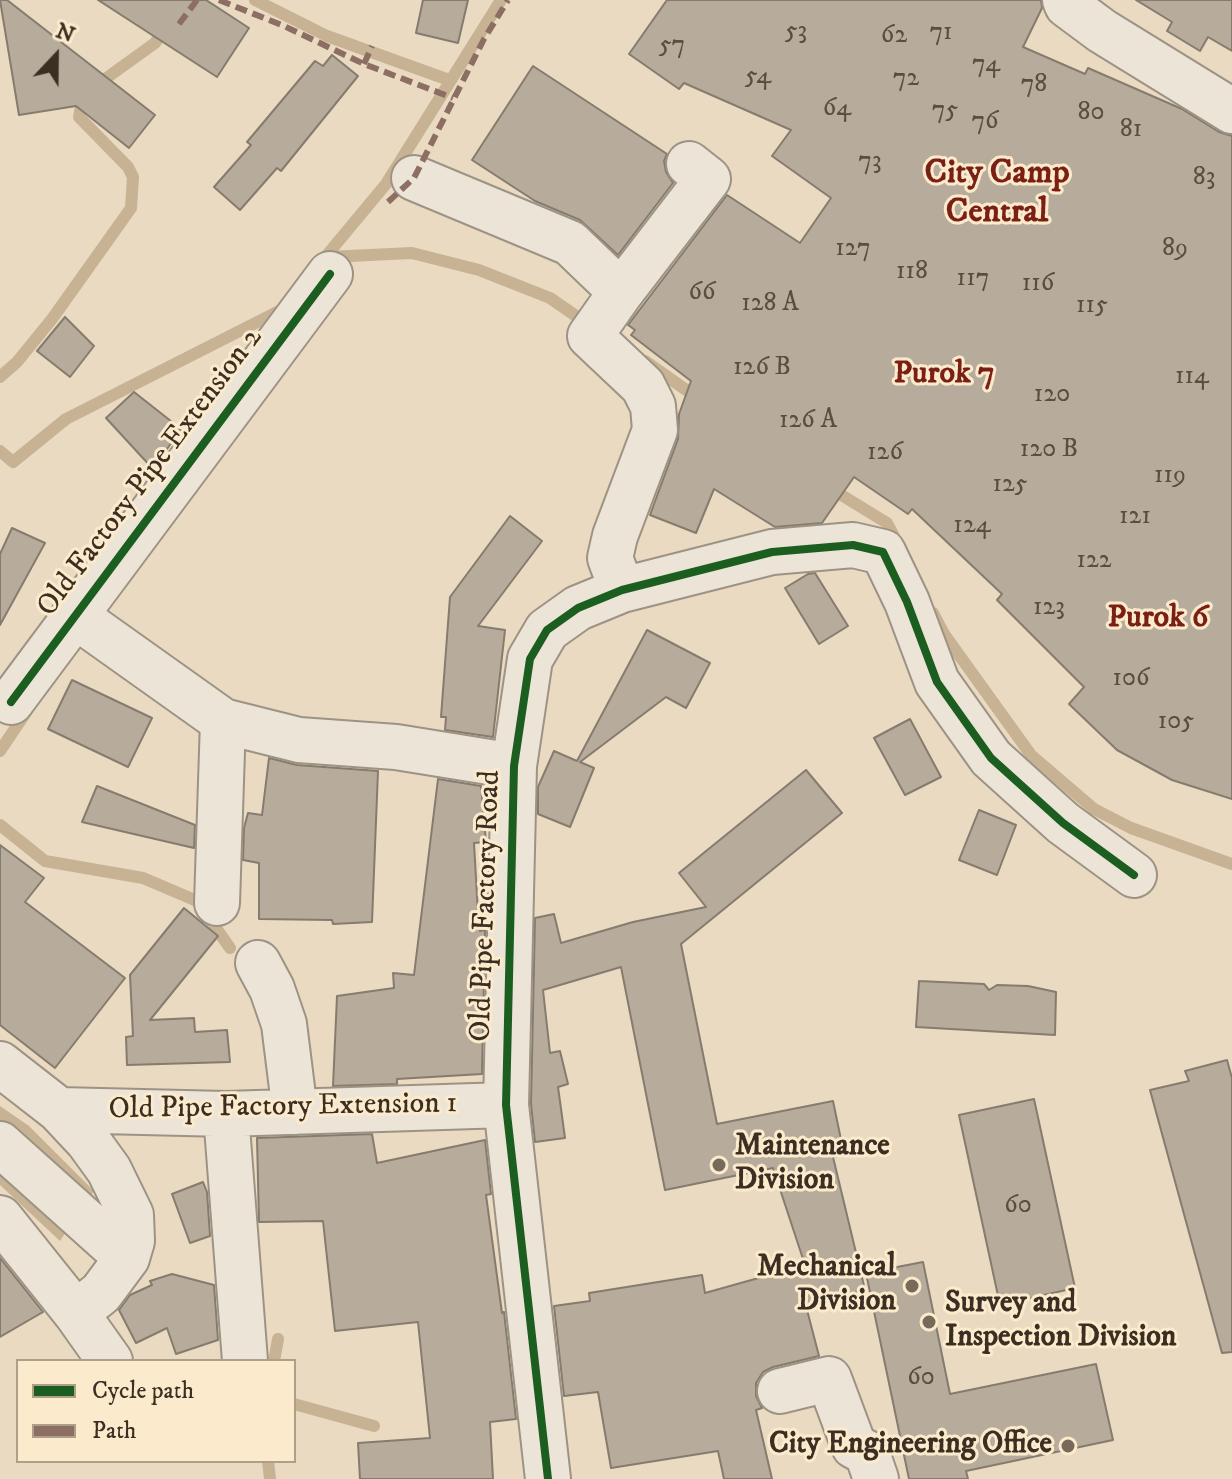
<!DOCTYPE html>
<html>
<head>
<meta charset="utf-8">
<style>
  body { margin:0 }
  #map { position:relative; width:1232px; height:1479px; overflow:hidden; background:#e9dac1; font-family:"IM FELL DW Pica",serif }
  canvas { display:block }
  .legend { position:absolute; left:16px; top:1359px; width:280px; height:104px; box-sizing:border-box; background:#fbeacc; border:2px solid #ae9f88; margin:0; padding:10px 14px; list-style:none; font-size:24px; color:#3b2e23 }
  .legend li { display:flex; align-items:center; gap:16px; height:40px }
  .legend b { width:40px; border:2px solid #ae9f88 }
  .north { position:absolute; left:16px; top:16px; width:80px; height:80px; -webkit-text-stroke:6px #fbeacc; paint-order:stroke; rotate:22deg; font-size:22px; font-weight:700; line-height:32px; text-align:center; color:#3b2e23 }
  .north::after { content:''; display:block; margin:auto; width:28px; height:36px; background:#3b2e23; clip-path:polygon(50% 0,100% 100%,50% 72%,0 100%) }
</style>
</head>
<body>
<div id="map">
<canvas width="1232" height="1479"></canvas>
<ul class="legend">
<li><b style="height:10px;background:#1b5e20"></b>Cycle path</li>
<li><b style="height:10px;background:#8d6e63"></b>Path</li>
</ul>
<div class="north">N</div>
</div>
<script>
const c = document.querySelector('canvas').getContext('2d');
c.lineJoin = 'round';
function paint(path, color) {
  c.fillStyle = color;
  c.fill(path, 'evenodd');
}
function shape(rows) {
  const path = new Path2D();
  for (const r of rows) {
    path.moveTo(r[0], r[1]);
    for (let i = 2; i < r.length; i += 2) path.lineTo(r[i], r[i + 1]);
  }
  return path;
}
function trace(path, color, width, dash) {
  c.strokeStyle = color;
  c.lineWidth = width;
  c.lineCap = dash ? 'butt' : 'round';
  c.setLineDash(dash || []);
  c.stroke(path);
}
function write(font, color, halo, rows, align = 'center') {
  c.font = font + ' "IM FELL DW Pica",serif';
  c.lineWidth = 6;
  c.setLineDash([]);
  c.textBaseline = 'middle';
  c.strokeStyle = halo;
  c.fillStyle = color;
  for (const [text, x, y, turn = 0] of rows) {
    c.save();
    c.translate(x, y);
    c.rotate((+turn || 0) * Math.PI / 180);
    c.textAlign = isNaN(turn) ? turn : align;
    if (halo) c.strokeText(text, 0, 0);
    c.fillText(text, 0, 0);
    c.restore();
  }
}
paint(shape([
  [0,1106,29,1126,94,1191,60,1241,0,1185]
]), '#c7b394');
trace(shape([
  [255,0,327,36,449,80],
  [328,257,412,253,479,270,550,298,589,325],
  [322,261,386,184,501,0],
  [645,361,699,399],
  [0,377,17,362,52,319,131,208,133,177,128,167,79,117,82,101,94,87,155,43,185,0],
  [0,451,13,462,66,419,283,309],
  [830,488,887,523,899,546],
  [933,613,944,634,1031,755,1094,809,1131,828,1232,864],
  [0,751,27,711],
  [0,825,45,861,143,878,197,901,230,948],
  [274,1361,278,1339],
  [294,1404,374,1426],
  [268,1461,270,1479]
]), '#c7b394', 12);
const building = shape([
  [0,0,7,0,155,115,129,148,76,106,19,115,0,0],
  [98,0,206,0,249,28,217,77,98,0],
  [423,0,468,0,458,43,416,33,423,0],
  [667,0,1041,0,1042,8,1023,47,1085,74,1088,68,1182,109,1219,132,1232,136,1232,799,1172,780,1117,750,1069,704,1084,687,997,600,1002,594,912,509,908,514,854,477,822,523,775,527,714,489,696,533,650,515,678,439,679,414,691,381,631,335,635,330,628,325,727,195,800,243,831,198,772,156,791,130,684,83,679,89,629,54,667,0],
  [1136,0,1232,0,1232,51,1208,37,1200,51,1167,31,1172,22,1136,0],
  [332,55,358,76,281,171,277,168,240,210,214,187,251,145,247,142,315,61,323,66,332,55],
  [533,66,667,154,664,161,666,172,673,183,618,255,580,220,535,201,472,160,533,66],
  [65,317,94,346,70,377,37,351,65,317],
  [134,392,181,429,153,469,106,418,134,392],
  [510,516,542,541,478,626,505,630,493,737,445,730,446,717,441,717,450,597,510,516],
  [12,528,45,543,0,625,0,554,12,528],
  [815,573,848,626,819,644,785,588,808,574,815,573],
  [647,630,710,663,686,708,666,697,580,762,594,768,570,827,538,814,538,787,554,751,577,761,647,630],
  [72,680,152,718,128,767,48,729,72,680],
  [910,719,941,777,905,795,874,738,910,719],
  [269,758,297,765,378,771,372,922,333,924,332,920,259,919,259,863,243,860,244,828,248,813,262,815,269,758],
  [806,770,842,813,681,944,717,1124,833,1101,844,1154,833,1157,865,1290,806,1306,819,1356,773,1367,763,1372,756,1383,756,1396,762,1408,756,1410,772,1479,724,1479,718,1451,611,1468,598,1392,564,1396,554,1306,590,1301,589,1293,702,1275,705,1293,805,1265,773,1168,665,1190,621,967,543,990,550,1053,560,1051,568,1084,558,1087,565,1138,535,1142,531,1104,535,918,554,914,561,943,633,922,706,907,679,873,806,770],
  [438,779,481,786,486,842,474,843,478,914,481,914,480,931,485,930,482,1074,397,1079,397,1084,333,1086,337,996,394,988,393,973,414,975,438,779],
  [97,786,195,825,194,848,82,822,97,786],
  [979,810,1016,825,997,875,959,860,979,810],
  [0,845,44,878,25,902,125,978,55,1068,0,1025,0,845],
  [184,908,218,936,150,1020,194,1018,195,1032,227,1030,230,1062,127,1065,126,1037,133,1036,130,975,184,908],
  [919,981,984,984,989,990,997,985,1028,986,1056,992,1055,1035,916,1027,919,981],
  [1227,1060,1232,1078,1232,1352,1222,1353,1150,1090,1189,1081,1185,1071,1227,1060],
  [1034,1099,1075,1288,1000,1305,959,1115,1034,1099],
  [372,1134,377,1163,485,1140,491,1194,486,1195,502,1313,504,1312,516,1419,490,1422,493,1479,360,1479,358,1443,430,1438,418,1322,335,1331,323,1221,259,1222,257,1138,372,1134],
  [203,1182,207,1192,210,1236,190,1243,172,1194,203,1182],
  [0,1258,43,1312,0,1337,0,1258],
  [923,1262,950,1394,1096,1364,1113,1440,966,1471,968,1479,909,1479,866,1273,923,1262],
  [172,1274,214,1285,218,1340,176,1354,167,1328,136,1343,119,1310,130,1295,152,1285,150,1281,172,1274]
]);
paint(building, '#b7ac9c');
trace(building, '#857c6e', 2);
const minor = shape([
  [1065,0,1067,5,1102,31,1232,111],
  [414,178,570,243,621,292],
  [622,590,610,558,615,536,655,430,653,406,643,386,590,336,621,292,708,179,689,164],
  [74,615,223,721,299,740,396,747,514,766],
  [11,702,330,274],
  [217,903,223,721],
  [258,963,272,989,284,1024,295,1112],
  [0,1064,59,1110,88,1141,109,1170,131,1215,132,1241,127,1258,101,1293,76,1313],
  [59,1110,226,1114,506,1105],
  [226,1114,245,1361],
  [0,1144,127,1258],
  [0,1218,76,1313,110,1361],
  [780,1391,829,1379,854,1446,867,1453,876,1479],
  [548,1479,506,1105,514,766,530,659,547,630,578,608,622,590,772,552,853,545,883,552,907,602,937,682,991,758,1063,823,1134,875]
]);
trace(minor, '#9d9384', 48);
trace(minor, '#ece4d7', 44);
trace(shape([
  [219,0,284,26,364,64,453,98],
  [179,24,197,0],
  [364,64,372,46],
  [388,202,414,178,484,39,508,0]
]), '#8d6e63', 6, [12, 6]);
trace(shape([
  [11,702,330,274],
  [548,1479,506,1105,514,766,530,659,547,630,578,608,622,590,772,552,853,545,883,552,907,602,937,682,991,758,1063,823,1134,875]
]), '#1b5e20', 8);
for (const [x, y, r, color] of [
  [719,1165,8,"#786a5a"],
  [912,1286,8,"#786a5a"],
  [929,1322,8,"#786a5a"],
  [1068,1446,8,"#786a5a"]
]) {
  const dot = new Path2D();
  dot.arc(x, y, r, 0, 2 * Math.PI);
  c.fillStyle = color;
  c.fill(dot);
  trace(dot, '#fbeacc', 3);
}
write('26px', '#5a4e41', null, [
  ["53",796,33],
  ["71",941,34],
  ["62",894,37],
  ["57",672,47],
  ["74",986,66],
  ["54",758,78],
  ["72",906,80],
  ["78",1034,86],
  ["64",837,110],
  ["75",945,112],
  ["80",1091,114],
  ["76",985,123],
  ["81",1131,131],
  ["73",870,163],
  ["83",1204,179],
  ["127",853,250],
  ["89",1175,250],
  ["118",912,273],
  ["117",973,280],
  ["116",1038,285],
  ["66",702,294],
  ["128 A",770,305],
  ["115",1092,307],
  ["126 B",762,369],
  ["114",1192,378],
  ["120",1052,396],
  ["126 A",808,422],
  ["120 B",1049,451],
  ["126",885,454],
  ["119",1170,477],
  ["125",1010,486],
  ["121",1135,518],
  ["124",972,527],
  ["122",1094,562],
  ["123",1049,609],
  ["106",1131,680],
  ["105",1176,723],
  ["60",1018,1207],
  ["60",921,1379]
]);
write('30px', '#3b2e23', '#fbeacc', [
  ["Old Factory Pipe Extension 2",151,473,-53],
  ["Old Pipe Factory Road",487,906,-88],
  ["Old Pipe Factory Extension 1",283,1108,-1]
]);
write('bold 30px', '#3b2e23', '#fbeacc', [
  ["Maintenance",735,1148],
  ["Division",735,1182],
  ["Mechanical",896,1269,"right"],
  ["Division",896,1303,"right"],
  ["Survey and",945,1305],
  ["Inspection Division",945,1339],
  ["City Engineering Office",1052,1446,"right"]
], 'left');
write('bold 32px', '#7a1f14', '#fbeacc', [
  ["Purok 7",944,375],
  ["Purok 6",1158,619]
]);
write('bold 34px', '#7a1f14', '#fbeacc', [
  ["City Camp",997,175],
  ["Central",997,214]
]);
</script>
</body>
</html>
